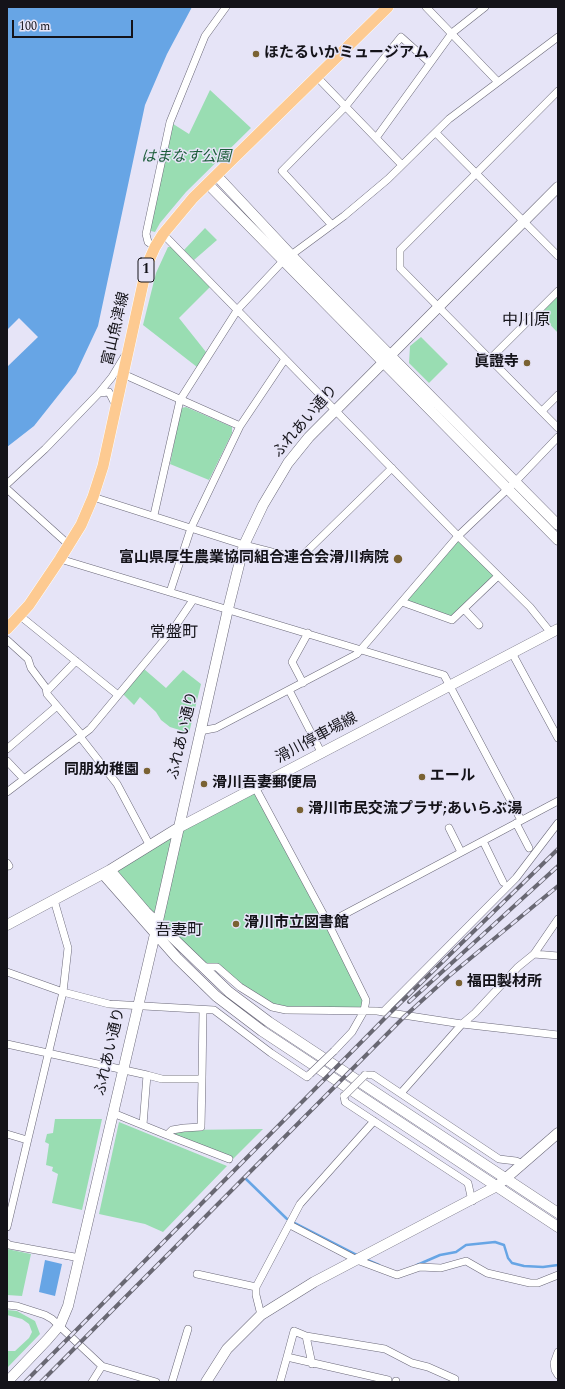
<!DOCTYPE html>
<html>
<head>
<meta charset="utf-8">
<style>
  body { margin:0 }
  #map { position:relative; width:565px; height:1389px; overflow:hidden; background:#e6e4f7; font-family:Spectral,serif }
  canvas { display:block }
  .frame { position:absolute; inset:0; border:8px solid #141319; pointer-events:none }
  .scale { position:absolute; left:12px; top:20px; width:121px; height:18px; box-sizing:border-box; border:2px solid #141319; border-top:0; padding-left:5px; font-size:12px; line-height:14px; white-space:nowrap; color:#141319; -webkit-text-stroke:3px #e6e4f7; paint-order:stroke }
</style>
</head>
<body>
<div id="map">
<canvas width="565" height="1389"></canvas>
<div class="frame"></div>
<div class="scale">100 m</div>
</div>
<script>
const c = document.querySelector('canvas').getContext('2d');
c.lineJoin = 'round';
function paint(path, color) {
  c.fillStyle = color;
  c.fill(path, 'evenodd');
}
function shape(rows) {
  const path = new Path2D();
  for (const r of rows) {
    path.moveTo(r[0], r[1]);
    for (let i = 2; i < r.length; i += 2) path.lineTo(r[i], r[i + 1]);
  }
  return path;
}
function trace(path, color, width, dash) {
  c.strokeStyle = color;
  c.lineWidth = width;
  c.lineCap = dash ? 'butt' : 'round';
  c.setLineDash(dash || []);
  c.stroke(path);
}
function write(font, color, halo, rows, align = 'center') {
  c.font = font + ' Spectral,"Noto Sans JP",serif';
  c.lineWidth = 3;
  c.setLineDash([]);
  c.textBaseline = 'middle';
  c.strokeStyle = halo;
  c.fillStyle = color;
  for (const [text, x, y, turn = 0] of rows) {
    c.save();
    c.translate(x, y);
    c.rotate((+turn || 0) * Math.PI / 180);
    c.textAlign = isNaN(turn) ? turn : align;
    if (halo) c.strokeText(text, 0, 0);
    c.fillText(text, 0, 0);
    c.restore();
  }
}
paint(shape([
  [210,90,251,128,186,192,160,223,155,232,151,231,150,216,170,122,189,134],
  [205,228,217,240,194,260,184,250],
  [168,247,171,247,210,287,179,318,206,352,197,367,143,325,156,273],
  [558,294,558,333,539,313],
  [421,337,448,364,429,383,409,363,410,346],
  [186,407,232,427,232,433,209,480,170,464,181,408],
  [458,536,497,575,453,618,402,602],
  [144,669,166,688,183,670,201,684,189,733,170,727,161,720,156,712,140,697,134,705,122,693],
  [256,789,362,990,364,1011,272,1007,217,967,202,967,110,870],
  [55,1119,102,1119,82,1210,52,1203,58,1174,52,1171,53,1167,46,1165,49,1144,45,1142,47,1134,53,1133],
  [119,1122,227,1166,163,1232,145,1224,99,1214],
  [263,1129,233,1159,174,1136,176,1132,185,1130],
  [7,1249,31,1254,22,1296,7,1295],
  [7,1310,17,1311,35,1321,40,1334,7,1368,7,1351,15,1351,29,1338,32,1332,29,1324,22,1319,7,1315]
]), '#99ddb2');
paint(shape([
  [7,7,192,7,167,54,145,105,98,326,76,373,34,426,7,447],
  [45,1260,62,1264,55,1296,39,1292]
]), '#67a5e5');
paint(shape([
  [19,318,38,337,7,367,7,330]
]), '#e6e4f7');
trace(shape([
  [246,1179,287,1219,357,1255],
  [365,1259,379,1265],
  [417,1265,440,1255,456,1252,466,1245,495,1242,504,1245,508,1258,512,1263,524,1266,543,1267,558,1265]
]), '#67a5e5', 2.5);
const street = shape([
  [426,7,498,82],
  [317,77,402,165],
  [558,91,400,250,400,268,558,428],
  [436,133,558,256],
  [376,138,452,33,485,7],
  [332,225,282,171,345,107,401,37,430,63],
  [163,234,458,536,530,607,551,633],
  [155,247,148,242,146,234,170,122,205,36,226,7],
  [489,360,558,291],
  [123,374,240,426],
  [116,406,109,392,99,393,112,377,124,357],
  [542,411,558,395],
  [7,484,45,449,99,393],
  [7,489,69,545],
  [93,497,244,545,299,559,392,468],
  [154,515,180,400,238,309,283,261,344,216,388,179,449,119,558,37],
  [60,559,444,675,521,820],
  [170,592,191,528,240,426,285,359],
  [402,602,452,620,498,576],
  [464,609,479,625],
  [19,615,118,695],
  [7,640,28,659,31,668,46,688,47,694,81,734,81,738,117,784,150,846],
  [512,653,558,738],
  [303,683,292,662,308,633],
  [289,690,322,754],
  [47,691,76,661],
  [200,731,216,728,357,654,458,536,516,481,558,437],
  [7,749,57,706],
  [7,761,24,779],
  [256,789,328,923,366,1000,364,1011,352,1032,334,1051],
  [7,792,90,729,174,628,193,600],
  [516,823,529,848],
  [449,828,461,852],
  [483,841,503,882],
  [7,863,9,866],
  [328,923,558,801],
  [534,954,558,956],
  [202,967,217,967,240,987,272,1007,286,1010,377,1011,462,1024,558,1035],
  [7,972,63,992,109,1004,214,1010,271,1053,307,1077,310,1074],
  [383,1012,516,878,558,823],
  [7,1044,147,1075,143,1125],
  [147,1075,162,1079,202,1079,203,1010],
  [365,1075,373,1075,499,1159,516,1161,523,1164],
  [401,1093,462,1024,475,1013,518,967,534,954,558,919],
  [344,1096,345,1102,468,1183,472,1201],
  [113,1113,167,1135,172,1130,184,1128,201,1127,202,1079],
  [7,1134,27,1140],
  [167,1135,229,1159],
  [290,1225,357,1260,397,1275,420,1267,441,1268,466,1261,487,1273,530,1283,538,1283,558,1275],
  [7,1227,63,992,68,948,54,900],
  [7,1243,9,1245,80,1258],
  [197,1274,256,1287],
  [7,1305,17,1306,45,1315,52,1319,102,1366,156,1382],
  [261,1315,256,1295,256,1287,300,1204,374,1121],
  [306,1336,385,1349,412,1363,428,1367,455,1379,455,1382],
  [558,1352,554,1363,555,1370,558,1375],
  [287,1357,294,1331,306,1336,312,1364],
  [92,1382,102,1366],
  [172,1382,188,1329],
  [280,1382,287,1357,388,1380],
  [396,1382,396,1381]
]);
const secondary = shape([
  [217,176,291,255,558,525],
  [208,184,558,540],
  [110,870,146,912,229,992,269,1022,558,1213],
  [103,874,177,958,216,996,262,1031,558,1227],
  [7,925,110,870,178,828,558,629],
  [7,1382,47,1340,60,1325,68,1306,155,934,228,609,244,545,263,505,288,463,309,437,558,187],
  [206,1382,227,1349,261,1315,314,1282,497,1186,558,1133]
]);
const primary = shape([
  [7,629,29,605,60,559,81,525,93,497,103,466,147,265,155,247,163,234,193,198,388,7]
]);
trace(street, '#6b6979', 8);
trace(secondary, '#6b6979', 11);
trace(primary, '#fff', 12);
trace(street, '#fff', 7);
trace(secondary, '#fff', 10);
trace(primary, '#fdca91', 11);
const rail = shape([
  [409,1002,558,866],
  [25,1382,390,1013,558,849],
  [41,1382,405,1016,449,976,558,886]
]);
trace(rail, '#696873', 4);
trace(rail, '#e6e4f7', 2.5, [8]);
const streetBridge = shape([
  [310,1074,334,1051],
  [344,1096,365,1075]
]);
trace(streetBridge, '#6b6979', 8, []);
trace(streetBridge, '#fff', 7);
for (const [x, y, r, color] of [
  [256,54,4,"#7a6233"],
  [527,363,4,"#7a6233"],
  [398,559,5,"#7a6233"],
  [147,771,4,"#7a6233"],
  [422,777,4,"#7a6233"],
  [204,784,4,"#7a6233"],
  [300,810,4,"#7a6233"],
  [236,924,4,"#7a6233"],
  [459,983,4,"#7a6233"]
]) {
  const dot = new Path2D();
  dot.arc(x, y, r, 0, 2 * Math.PI);
  c.fillStyle = color;
  c.fill(dot);
  trace(dot, '#e6e4f7', 1.5);
}
for (const [x, y, w] of [
  [146,270,16]
]) {
  const box = new Path2D();
  box.roundRect(x - w / 2, y - 12, w, 24, 3);
  c.fillStyle = '#e6e4f7';
  c.fill(box);
  trace(box, '#141319', 1);
}
write('bold 14px', '#141319', null, [
  ["1",146,270]
]);
write('bold 15px', '#141319', '#e6e4f7', [
  ["ほたるいかミュージアム",264,54],
  ["眞證寺",519,363,"right"],
  ["富山県厚生農業協同組合連合会滑川病院",389,559,"right"],
  ["同朋幼稚園",139,771,"right"],
  ["エール",430,777],
  ["滑川吾妻郵便局",212,784],
  ["滑川市民交流プラザ;あいらぶ湯",308,810],
  ["滑川市立図書館",244,924],
  ["福田製材所",467,983]
], 'left');
write('italic 15px', '#1c5c3a', '#e6e4f7', [
  ["はまなす公園",186,158]
]);
write('15px', '#141319', '#e6e4f7', [
  ["富山魚津線",117,329,-77],
  ["ふれあい通り",306,422,-49],
  ["ふれあい通り",184,736,-77],
  ["滑川停車場線",317,739,-28],
  ["ふれあい通り",111,1052,-77]
]);
write('16px', '#141319', '#e6e4f7', [
  ["中川原",526,322],
  ["常盤町",174,634],
  ["吾妻町",179,932]
]);
</script>
</body>
</html>
